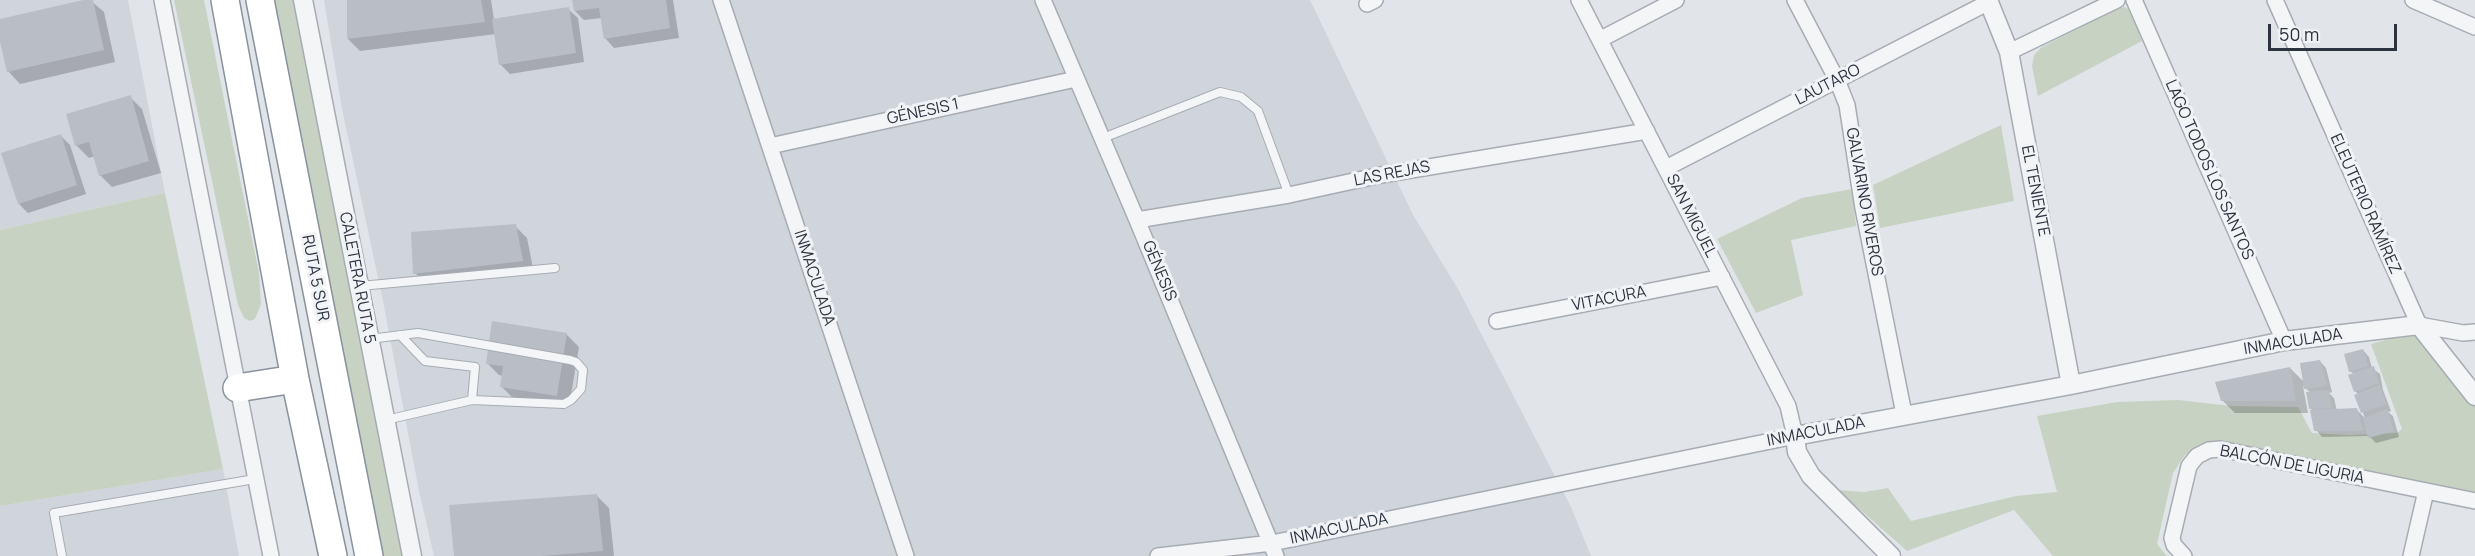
<!DOCTYPE html>
<html>
<head>
<meta charset="utf-8">
<style>
  body { margin:0 }
  #map { position:relative; width:2475px; height:556px; overflow:hidden; background:#e1e5e9; font-family:Manrope,sans-serif }
  canvas { display:block }
  .scale { position:absolute; left:2268px; top:24px; width:129px; height:27px; box-sizing:border-box; border:3px solid #2b3340; border-top:0; padding-left:8px; font-size:18px; line-height:21px; white-space:nowrap; color:#2b3340; -webkit-text-stroke:4px #f1f3f6; paint-order:stroke }
</style>
</head>
<body>
<div id="map">
<canvas width="2475" height="556"></canvas>
<div class="scale">50 m</div>
</div>
<script>
const c = document.querySelector('canvas').getContext('2d');
c.lineJoin = 'round';
function paint(path, color) {
  c.fillStyle = color;
  c.fill(path, 'evenodd');
}
function shape(rows) {
  const path = new Path2D();
  for (const r of rows) {
    path.moveTo(r[0], r[1]);
    for (let i = 2; i < r.length; i += 2) path.lineTo(r[i], r[i + 1]);
  }
  return path;
}
function trace(path, color, width, dash) {
  c.strokeStyle = color;
  c.lineWidth = width;
  c.lineCap = dash ? 'butt' : 'round';
  c.setLineDash(dash || []);
  c.stroke(path);
}
function write(font, color, halo, rows, align = 'center') {
  c.font = font + ' Manrope,sans-serif';
  c.lineWidth = 6;
  c.setLineDash([]);
  c.textBaseline = 'middle';
  c.strokeStyle = halo;
  c.fillStyle = color;
  for (const [text, x, y, turn = 0] of rows) {
    c.save();
    c.translate(x, y);
    c.rotate((+turn || 0) * Math.PI / 180);
    c.textAlign = isNaN(turn) ? turn : align;
    if (halo) c.strokeText(text, 0, 0);
    c.fillText(text, 0, 0);
    c.restore();
  }
}
paint(shape([
  [0,0,128,0,165,193,0,230],
  [324,0,1310,0,1413,215,1458,289,1571,507,1591,556,434,556,419,491,383,301,342,109],
  [223,469,239,556,0,556,0,506]
]), '#d0d4db');
paint(shape([
  [174,0,204,0,259,273,261,304,255,319,250,321,244,318,238,305],
  [274,0,294,0,403,556,379,556],
  [2125,7,2131,11,2142,41,2038,96,2032,66,2034,55,2042,47,2116,9],
  [2001,125,2014,201,1880,228,1873,185],
  [1852,189,1856,226,1791,240,1803,295,1756,313,1717,239,1802,198],
  [165,193,223,469,0,506,0,230],
  [2399,336,2415,336,2433,351,2475,406,2475,493,2238,444,2208,442,2185,455,2173,473,2157,544,2167,556,2053,556,2014,510,1907,551,1838,490,1864,492,1888,488,1911,521,2016,496,2057,492,2037,416,2117,402,2178,400,2231,406,2298,407,2312,433,2349,435,2397,433,2402,429,2371,344]
]), '#c7d2c3');
paint(shape([
  [90,0,104,12,115,62,20,84,8,71,0,35,0,20],
  [348,0,491,0,494,20,568,9,578,18,584,62,510,74,500,64,496,34,360,51,348,39],
  [573,0,673,0,679,38,614,48,605,38,602,18,584,20,575,11],
  [130,97,142,109,161,173,112,187,100,175,95,156,89,158,77,146,68,115],
  [61,136,70,145,86,194,28,213,19,204],
  [515,226,527,238,534,273,427,285,415,273],
  [566,334,579,347,569,407,514,399,502,387,503,376,499,375,487,363],
  [2363,350,2369,357,2372,368,2380,374,2383,390,2391,411,2388,412,2393,416,2399,437,2376,443,2369,436,2322,437,2316,430,2311,408,2311,393,2303,386,2308,413,2235,413,2222,400,2290,368,2305,383,2320,361,2326,368,2332,392,2329,393,2334,398,2337,411,2357,410,2365,418,2356,395,2358,394,2355,391,2354,374,2350,371],
  [597,496,609,508,614,556,455,556]
]), '#0003');
paint(shape([
  [83,0,93,0,104,50,7,72,0,42,0,19],
  [347,0,481,0,485,22,347,39],
  [572,0,666,0,670,28,604,39,599,8,574,11],
  [569,7,576,53,499,65,492,19],
  [131,95,149,161,99,176,89,142,75,146,66,114],
  [61,134,77,185,18,204,1,153],
  [516,224,523,261,413,274,411,232],
  [492,321,567,333,557,396,500,387,503,366,486,364],
  [2363,349,2368,366,2349,372,2344,354],
  [2320,360,2327,386,2304,389,2300,363],
  [2374,366,2379,383,2354,392,2348,375],
  [2290,367,2296,401,2221,401,2215,382],
  [2380,385,2386,404,2361,413,2354,395],
  [2328,390,2332,408,2309,409,2306,392],
  [2357,408,2363,431,2314,431,2310,410],
  [2387,409,2394,431,2368,438,2363,418],
  [597,494,603,551,542,556,454,556,449,505]
]), '#b9bec5');
const service = shape([
  [1103,138,1220,92,1241,97,1258,111,1289,195],
  [360,286,555,268],
  [400,335,425,361,475,367,472,400],
  [369,339,418,333,570,360,576,362,583,370,581,389,571,400,564,404,472,400,386,420],
  [62,556,54,513,255,479]
]);
const minor = shape([
  [162,0,271,556],
  [721,0,906,556],
  [1043,0,1137,220,1276,556],
  [1795,0,1837,80,1847,105,1863,208,1904,414],
  [2134,0,2284,341],
  [2275,0,2419,325,2463,333,2475,332],
  [2413,0,2475,27],
  [1367,4,1375,0],
  [1601,39,1676,0],
  [2009,52,2117,0],
  [770,146,1076,79],
  [1666,168,1989,2],
  [1137,220,1289,195,1381,175,1647,131],
  [1497,321,1722,277],
  [1158,556,1272,543,1795,436,1788,406,1579,0],
  [2184,556,2174,545,2172,538,2189,466,2197,456,2209,450,2220,449,2475,501],
  [2411,556,2426,491]
]);
const tertiary = shape([
  [303,0,412,556],
  [1988,0,2009,52,2071,385],
  [1891,556,1811,476,1797,452,1795,436,2071,385,2284,341,2419,325,2475,396]
]);
const motorway = shape([
  [225,0,295,379,333,556],
  [260,0,369,556],
  [237,388,295,379]
]);
trace(service, '#a7acb3', 10);
trace(minor, '#a7acb3', 18);
trace(tertiary, '#a7acb3', 21);
trace(motorway, '#8a929e', 30);
trace(service, '#f4f5f7', 8);
trace(minor, '#f4f5f7', 15);
trace(tertiary, '#f4f5f7', 18);
trace(motorway, '#fff', 27);
write('16px', '#2b3340', '#f1f3f6', [
  ["LAUTARO",1828,85,-27],
  ["GÉNESIS 1",923,112,-12],
  ["LAGO TODOS LOS SANTOS",2209,170,66],
  ["LAS REJAS",1392,174,-11],
  ["EL TENIENTE",2035,191,79],
  ["GALVARINO RIVEROS",1864,202,80],
  ["ELEUTERIO RAMÍREZ",2365,204,66],
  ["SAN MIGUEL",1691,216,63],
  ["GÉNESIS",1159,271,67],
  ["RUTA 5 SUR",315,278,79],
  ["CALETERA RUTA 5",357,278,79],
  ["INMACULADA",814,278,72],
  ["VITACURA",1609,299,-11],
  ["INMACULADA",2293,342,-9],
  ["INMACULADA",1816,432,-11],
  ["BALCÓN DE LIGURIA",2292,465,11],
  ["INMACULADA",1339,529,-12]
]);
</script>
</body>
</html>
